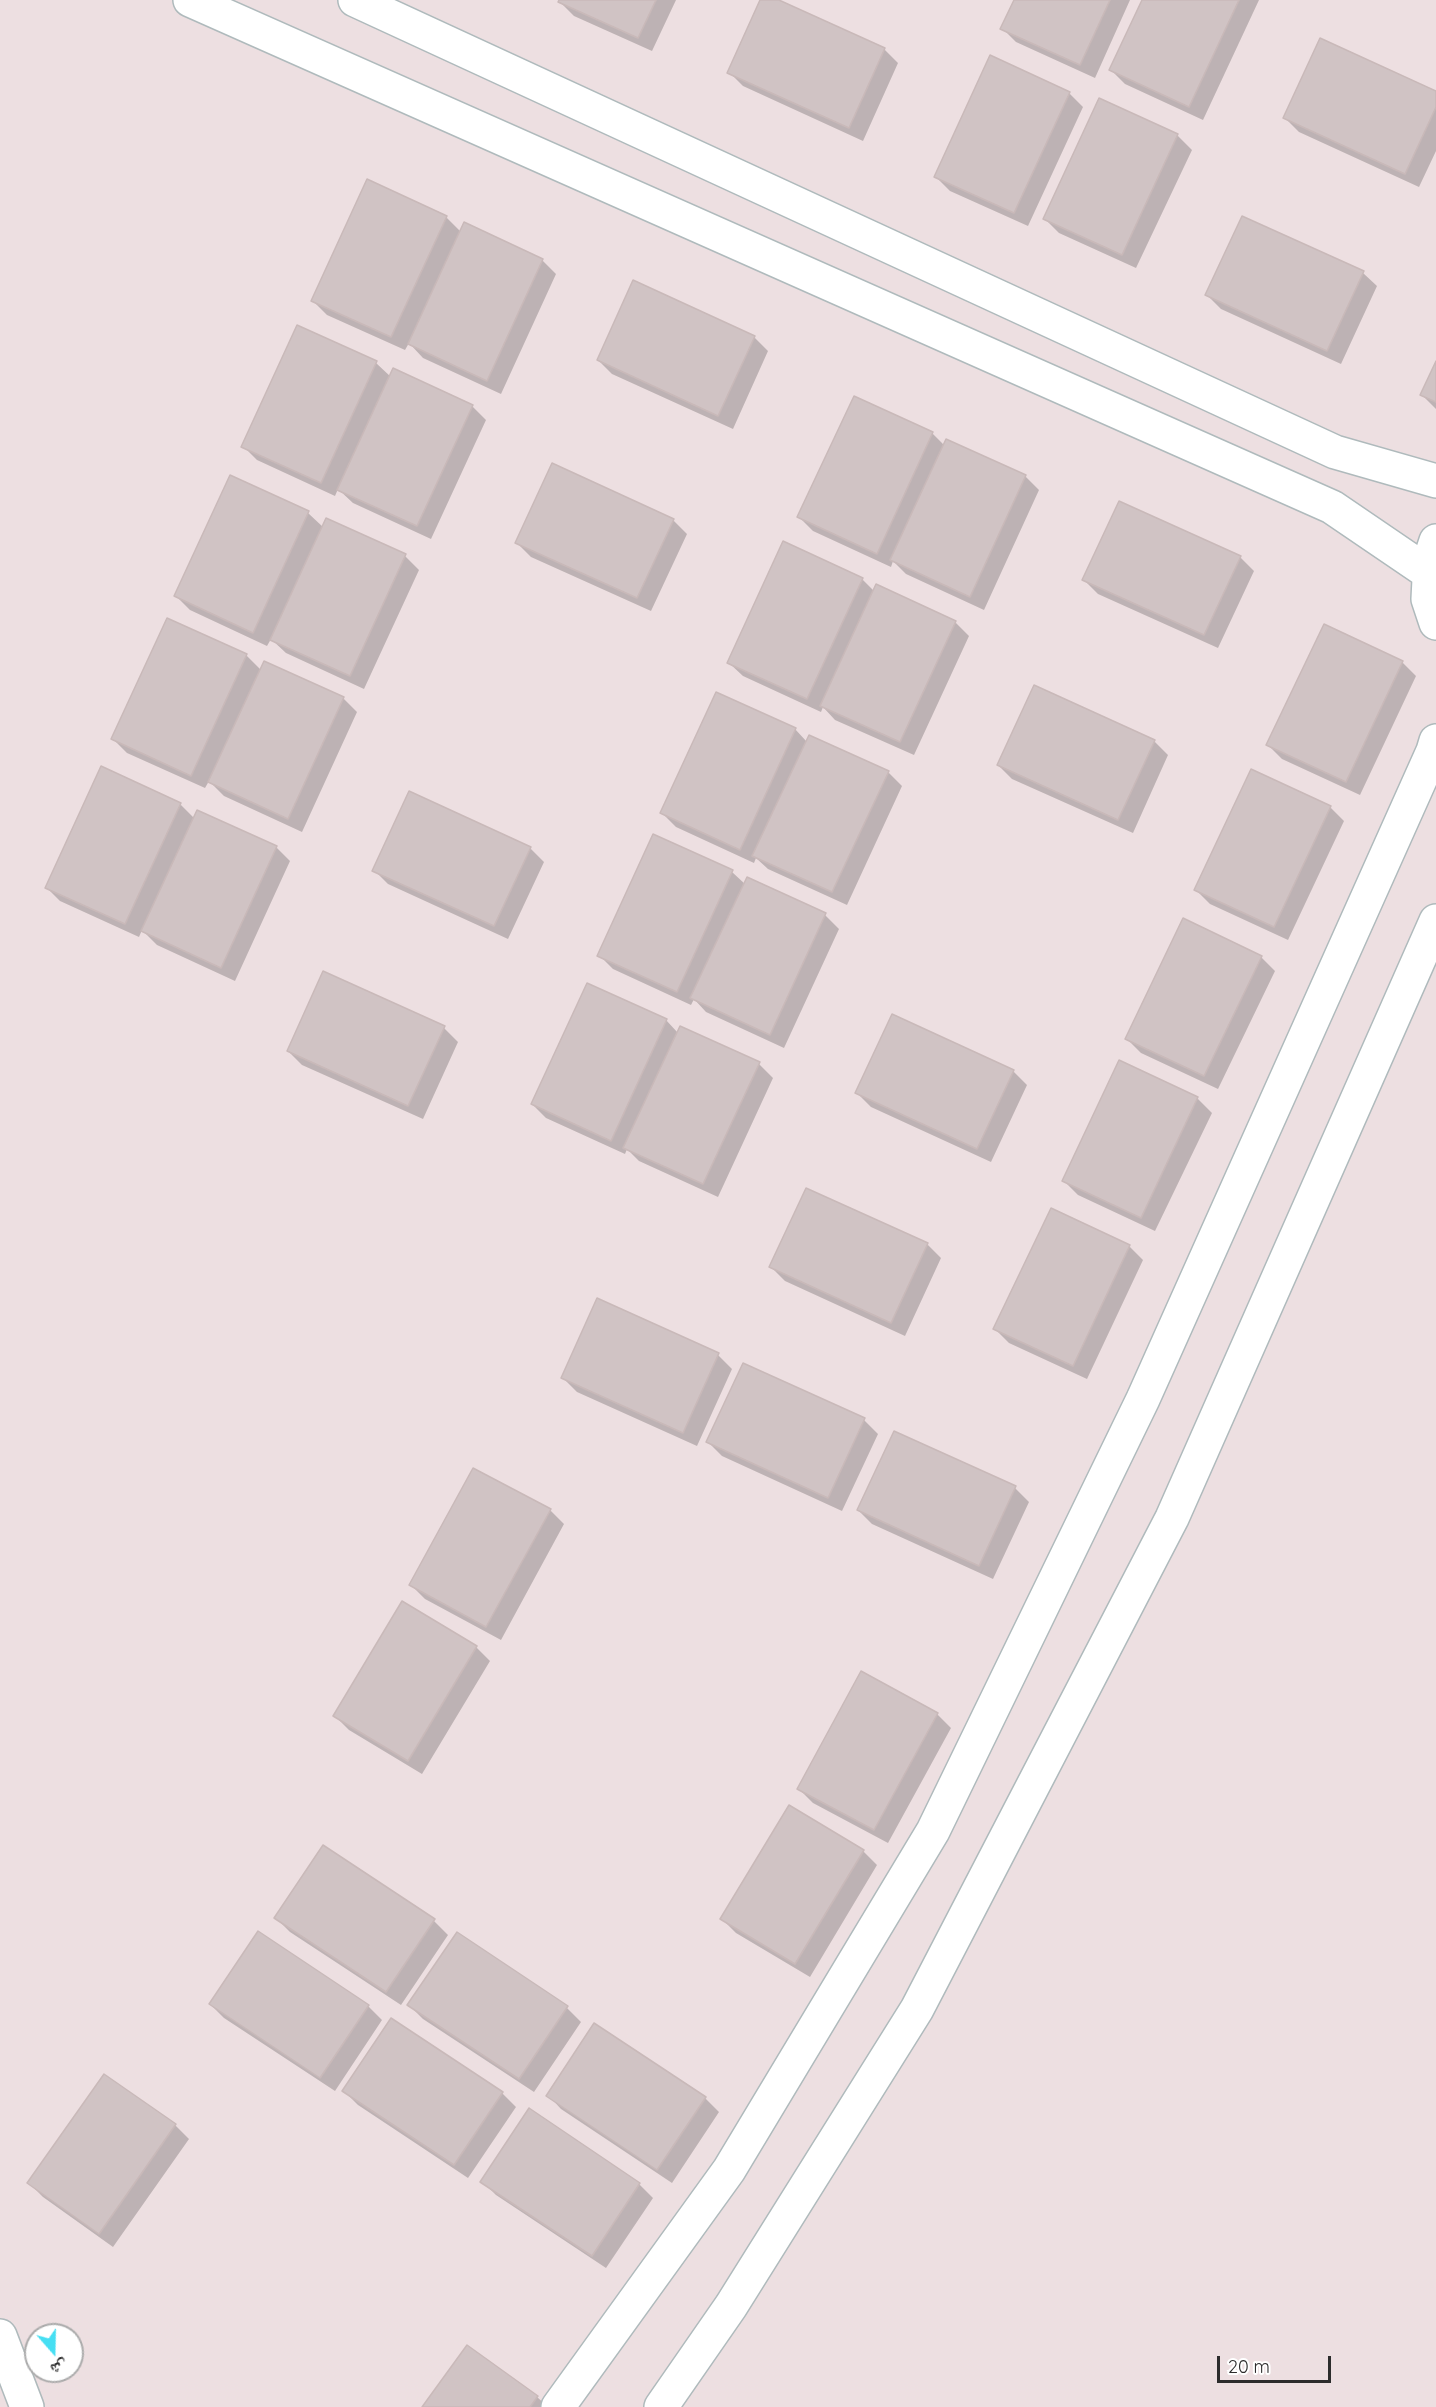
<!DOCTYPE html>
<html>
<head>
<meta charset="utf-8">
<style>
  body { margin:0 }
  #map { position:relative; width:1436px; height:2407px; overflow:hidden; background:#eddfe1; font-family:Quicksand,"Noto Naskh Arabic",sans-serif }
  canvas { display:block }
  .north { position:absolute; left:24px; top:2323px; width:60px; height:60px; box-sizing:border-box; background:#fff; border:2px solid #ababab; border-radius:50%; rotate:160deg; font-size:16px; font-weight:700; line-height:24px; text-align:center; color:#2c2c2c }
  .north::after { content:''; display:block; margin:auto; width:21px; height:27px; background:#46dff3; clip-path:polygon(50% 0,100% 100%,50% 72%,0 100%) }
  .scale { position:absolute; left:1217px; top:2356px; width:114px; height:27px; box-sizing:border-box; border:3px solid #2c2c2c; border-top:0; padding-left:8px; font-size:18px; line-height:21px; white-space:nowrap; color:#2c2c2c; -webkit-text-stroke:4px #fff; paint-order:stroke }
</style>
</head>
<body>
<div id="map">
<canvas width="1436" height="2407"></canvas>
<div class="north">ش</div>
<div class="scale">20 m</div>
</div>
<script>
const c = document.querySelector('canvas').getContext('2d');
c.lineJoin = 'round';
function paint(path, color) {
  c.fillStyle = color;
  c.fill(path, 'evenodd');
}
function shape(rows) {
  const path = new Path2D();
  for (const r of rows) {
    path.moveTo(r[0], r[1]);
    for (let i = 2; i < r.length; i += 2) path.lineTo(r[i], r[i + 1]);
  }
  return path;
}
function trace(path, color, width, dash) {
  c.strokeStyle = color;
  c.lineWidth = width;
  c.lineCap = dash ? 'butt' : 'round';
  c.setLineDash(dash || []);
  c.stroke(path);
}
paint(shape([
  [561,0,676,0,652,51,574,16,560,2],
  [762,0,776,0,884,49,898,63,863,141,743,86,729,72],
  [1015,0,1130,0,1095,78,1016,42,1002,28],
  [1144,0,1259,0,1203,120,1125,84,1111,70],
  [1436,92,1436,151,1419,187,1299,132,1285,118],
  [1069,93,1083,107,1028,226,950,191,936,177],
  [1100,100,1178,136,1192,150,1136,268,1059,233,1045,219],
  [446,217,461,232,542,260,556,274,501,394,423,358,409,343,405,350,327,315,313,301],
  [1363,273,1377,286,1341,364,1221,309,1207,295],
  [754,337,768,351,733,429,612,374,598,360],
  [376,363,391,377,472,406,486,420,431,539,353,503,338,489,335,496,257,460,243,446],
  [1436,364,1436,409,1422,395],
  [932,433,945,446,1025,476,1039,490,984,610,906,574,893,561,891,567,813,531,799,517],
  [231,477,308,513,323,527,405,556,419,570,364,689,286,653,271,639,267,646,190,610,176,596],
  [673,520,687,534,651,611,531,557,517,543],
  [1240,557,1254,571,1218,648,1098,594,1084,580],
  [862,579,874,591,955,622,969,636,914,755,835,720,823,707,821,712,743,676,729,663],
  [168,620,246,655,261,670,343,698,357,712,302,832,224,796,209,781,205,788,127,753,113,739],
  [1402,662,1416,676,1360,795,1282,759,1268,745],
  [1034,687,1154,741,1168,755,1133,833,1012,779,998,765],
  [795,729,807,742,888,772,902,786,847,905,768,869,756,858,754,863,676,827,662,813],
  [180,804,195,819,276,847,290,861,235,981,157,945,142,930,139,937,60,901,46,887],
  [1330,807,1344,821,1288,940,1210,904,1196,890],
  [530,848,544,862,508,939,388,884,374,870],
  [732,872,745,884,825,915,839,929,784,1048,706,1012,694,999,691,1005,613,969,599,955],
  [1261,957,1275,971,1218,1089,1141,1053,1127,1039],
  [666,1020,678,1033,759,1064,773,1078,718,1197,639,1161,627,1149,625,1154,546,1118,532,1104],
  [444,1028,458,1042,423,1119,302,1065,288,1051],
  [1120,1062,1198,1099,1212,1113,1155,1231,1078,1195,1064,1181],
  [1013,1071,1027,1085,991,1162,871,1107,857,1093],
  [927,1244,941,1258,905,1336,785,1281,771,1267],
  [1129,1246,1143,1260,1087,1379,1009,1343,995,1329],
  [598,1300,718,1355,732,1369,697,1446,577,1392,563,1378],
  [864,1420,878,1434,842,1511,722,1456,708,1442],
  [1015,1488,1029,1502,993,1579,872,1524,858,1510],
  [550,1510,564,1524,501,1640,425,1599,411,1585],
  [476,1647,490,1661,422,1774,349,1730,335,1716],
  [937,1714,951,1728,888,1843,813,1803,799,1789],
  [324,1847,434,1921,448,1935,401,2005,290,1932,276,1918],
  [863,1851,877,1865,810,1977,736,1933,722,1919],
  [258,1933,369,2007,382,2020,335,2091,224,2018,210,2004],
  [457,1934,567,2008,581,2022,534,2092,423,2019,409,2005],
  [105,2076,175,2125,189,2139,113,2247,43,2197,29,2183],
  [344,2091,502,2093,516,2107,468,2178,358,2105],
  [548,2095,705,2098,719,2112,672,2183,561,2109],
  [482,2181,639,2184,653,2198,606,2268,496,2195],
  [468,2347,537,2397,548,2407,424,2407]
]), '#0003');
const building = shape([
  [559,0,656,0,638,38,558,2,559,0],
  [760,0,779,0,885,48,849,128,727,73,760,0],
  [1014,0,1110,0,1080,65,1000,29,1014,0],
  [1142,0,1239,0,1189,107,1109,70,1142,0],
  [1320,38,1436,91,1436,107,1405,174,1283,118,1320,38],
  [990,55,1070,92,1014,213,934,177,990,55],
  [1099,98,1178,134,1122,255,1043,219,1099,98],
  [367,179,447,216,391,337,311,301,367,179],
  [1242,216,1364,271,1327,351,1205,295,1242,216],
  [464,222,543,259,487,381,408,344,464,222],
  [633,280,755,336,718,416,597,360,633,280],
  [297,325,377,361,321,483,241,447,297,325],
  [1436,361,1436,402,1420,395,1436,361],
  [393,368,473,405,417,526,337,490,393,368],
  [854,396,933,432,877,554,797,517,854,396],
  [946,439,1026,475,970,597,890,560,946,439],
  [552,463,674,519,637,598,515,543,552,463],
  [230,475,309,511,253,633,174,596,230,475],
  [1119,501,1241,556,1204,635,1082,580,1119,501],
  [326,518,406,554,350,676,270,640,326,518],
  [783,541,863,578,807,699,727,663,783,541],
  [876,584,956,621,900,742,820,706,876,584],
  [167,618,247,654,191,776,111,739,167,618],
  [1324,624,1403,661,1346,782,1266,745,1324,624],
  [264,661,344,697,288,819,208,782,264,661],
  [1034,685,1155,740,1118,820,997,765,1034,685],
  [716,692,796,728,740,850,660,813,716,692],
  [809,735,889,771,832,892,752,856,809,735],
  [101,766,181,803,125,924,45,888,101,766],
  [1251,769,1331,806,1274,927,1194,890,1251,769],
  [409,791,531,847,494,926,372,871,409,791],
  [197,810,277,846,221,968,141,931,197,810],
  [653,834,733,870,677,992,597,956,653,834],
  [747,877,826,913,770,1035,690,998,747,877],
  [1183,918,1262,956,1204,1076,1125,1039,1183,918],
  [323,971,445,1026,408,1106,287,1051,323,971],
  [587,983,667,1019,611,1141,531,1104,587,983],
  [892,1014,1014,1070,977,1149,855,1093,892,1014],
  [680,1026,760,1062,703,1184,623,1148,680,1026],
  [1119,1060,1198,1097,1141,1218,1062,1181,1119,1060],
  [806,1188,928,1243,891,1323,769,1267,806,1188],
  [1051,1208,1130,1245,1073,1366,993,1329,1051,1208],
  [597,1298,719,1353,683,1433,561,1378,597,1298],
  [743,1363,865,1418,828,1498,706,1442,743,1363],
  [894,1431,1016,1486,979,1566,857,1510,894,1431],
  [473,1468,551,1509,486,1627,409,1585,473,1468],
  [402,1601,477,1646,408,1761,333,1716,402,1601],
  [861,1671,938,1713,874,1830,797,1789,861,1671],
  [789,1805,864,1850,795,1964,720,1919,789,1805],
  [323,1845,435,1919,386,1992,274,1918,323,1845],
  [258,1931,369,2005,320,2078,209,2004,258,1931],
  [457,1932,568,2006,519,2079,407,2005,457,1932],
  [391,2018,503,2092,454,2165,342,2091,391,2018],
  [594,2023,706,2097,657,2170,546,2096,594,2023],
  [104,2074,176,2124,99,2234,27,2183,104,2074],
  [529,2108,640,2183,592,2256,480,2182,529,2108],
  [467,2345,538,2396,530,2407,422,2407,467,2345]
]);
paint(building, '#d0c3c4');
trace(building, '#c9b9b9', 1.5);
const street = shape([
  [190,0,1332,507,1429,573],
  [355,0,1335,452,1436,481],
  [1436,541,1430,559,1428,599,1436,623],
  [558,2407,729,2170,933,1831,1143,1399,1433,751,1436,741],
  [661,2407,731,2306,917,2009,1172,1518,1436,921]
]);
const secondary = shape([
  [0,2336,27,2407]
]);
trace(street, '#afbabc', 36);
trace(secondary, '#afbabc', 36);
trace(street, '#fff', 33);
trace(secondary, '#fff', 33);
</script>
</body>
</html>
